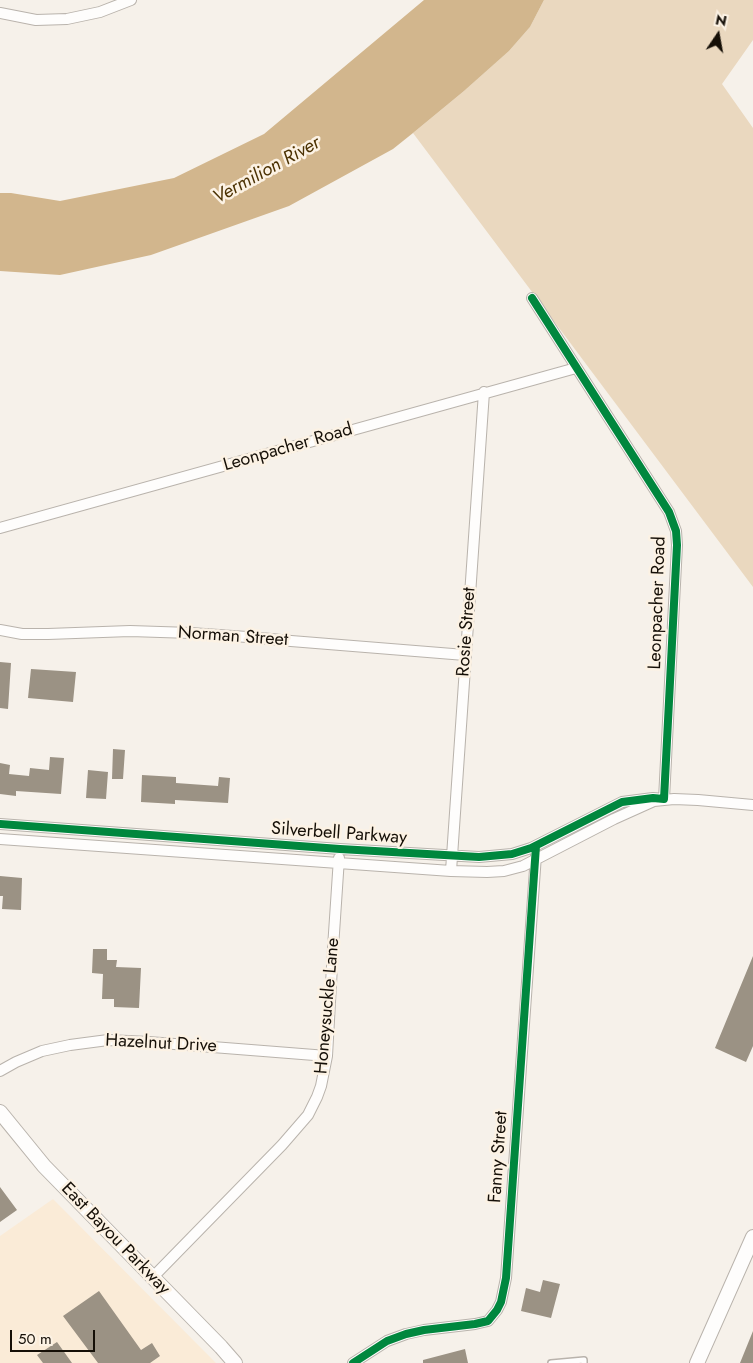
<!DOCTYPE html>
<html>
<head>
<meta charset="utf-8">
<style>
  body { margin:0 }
  #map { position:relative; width:753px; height:1363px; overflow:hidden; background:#f6f1ea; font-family:Jost,sans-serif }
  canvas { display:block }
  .north { position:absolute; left:693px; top:10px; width:50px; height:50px; -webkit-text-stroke:4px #fcf2e4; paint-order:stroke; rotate:12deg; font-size:14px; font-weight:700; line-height:20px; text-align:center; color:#150f07 }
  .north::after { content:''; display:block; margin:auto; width:18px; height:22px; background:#150f07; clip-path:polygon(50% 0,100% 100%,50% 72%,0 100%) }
  .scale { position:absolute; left:10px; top:1330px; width:85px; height:22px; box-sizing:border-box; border:2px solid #150f07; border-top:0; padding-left:6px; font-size:15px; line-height:18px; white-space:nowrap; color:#150f07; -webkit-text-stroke:4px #fcf2e4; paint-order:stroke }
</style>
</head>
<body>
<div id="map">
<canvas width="753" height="1363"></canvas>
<div class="north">N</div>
<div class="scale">50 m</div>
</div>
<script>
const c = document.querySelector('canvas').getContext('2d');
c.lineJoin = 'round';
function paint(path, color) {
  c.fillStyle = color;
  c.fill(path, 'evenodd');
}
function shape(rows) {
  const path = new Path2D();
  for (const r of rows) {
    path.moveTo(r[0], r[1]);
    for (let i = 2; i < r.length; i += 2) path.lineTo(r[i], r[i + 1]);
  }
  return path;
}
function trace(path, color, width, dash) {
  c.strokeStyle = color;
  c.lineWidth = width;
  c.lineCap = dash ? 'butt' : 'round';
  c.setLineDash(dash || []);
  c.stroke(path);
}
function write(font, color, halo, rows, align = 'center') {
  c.font = font + ' Jost,sans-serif';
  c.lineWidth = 5;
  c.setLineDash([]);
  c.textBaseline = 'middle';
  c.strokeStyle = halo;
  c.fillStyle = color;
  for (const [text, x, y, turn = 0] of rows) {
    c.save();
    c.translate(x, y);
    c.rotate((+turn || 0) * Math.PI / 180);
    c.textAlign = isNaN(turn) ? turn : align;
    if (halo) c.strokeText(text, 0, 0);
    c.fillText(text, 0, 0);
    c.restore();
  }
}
paint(shape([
  [53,1199,216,1363,0,1363,0,1236]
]), '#faebd7');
paint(shape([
  [544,0,753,0,753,40,722,84,753,128,753,587,413,133,464,91,509,51,530,27]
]), '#ead8bf');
paint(shape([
  [424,0,544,0,530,27,509,51,464,91,413,133,393,149,289,206,151,255,60,275,0,271,0,193,11,193,60,201,174,178,264,134]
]), '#d2b68d');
paint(shape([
  [0,662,11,663,8,709,0,708],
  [31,669,76,672,73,702,28,698],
  [113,749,125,750,123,779,112,779],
  [50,757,64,758,61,794,16,791,16,796,0,794,0,763,10,765,9,774,29,776,30,768,49,770],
  [88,770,108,772,106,799,86,798],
  [142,775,176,777,176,783,218,786,219,777,230,778,228,803,175,800,175,804,141,802],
  [0,876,22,878,21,910,2,909,3,896,0,896],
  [93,949,107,949,107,960,117,960,116,967,141,968,139,1008,114,1007,114,999,102,999,103,974,92,973],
  [753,956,753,1046,746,1062,715,1048],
  [0,1187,17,1210,0,1222],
  [543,1280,560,1284,551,1318,521,1311,526,1288,540,1292],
  [99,1291,141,1350,152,1343,160,1356,150,1363,98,1363,63,1316],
  [753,1331,753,1363,740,1363],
  [57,1342,72,1363,43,1363,37,1355],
  [465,1349,468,1363,423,1363,423,1360]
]), '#9b9284');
const lane = shape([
  [551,1363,584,1360,584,1363]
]);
const street = shape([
  [0,13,36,20,67,19,100,12,131,0],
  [0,528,576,368],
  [0,630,22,634,48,634,130,631,191,633,261,638,291,641,465,655],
  [0,824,340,849,479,857,512,854,531,848,622,802,653,798,664,799,677,545,676,531,669,512,532,298],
  [0,839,451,871,487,872,504,871,523,866,614,819,654,801,674,799,698,800,753,805],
  [451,871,484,392],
  [0,1071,16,1062,42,1051,70,1045,108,1040,149,1042,327,1056],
  [152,1278,282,1145,308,1115,317,1097,321,1086,327,1056,333,948,339,858],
  [353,1363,387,1341,406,1334,424,1330,475,1324,488,1321,497,1310,501,1302,506,1278,536,855]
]);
const secondary = shape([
  [0,1112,44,1166,221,1347,235,1363],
  [697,1363,753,1237]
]);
trace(lane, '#b9b3ac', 8);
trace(street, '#b9b3ac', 12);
trace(secondary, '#b9b3ac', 16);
trace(lane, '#fefdfc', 5);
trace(street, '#fefdfc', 10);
trace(secondary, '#fefdfc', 14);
trace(shape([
  [0,824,340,849,479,857,512,854,531,848,622,802,653,798,664,799,677,545,676,531,669,512,532,298],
  [353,1363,387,1341,406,1334,424,1330,475,1324,488,1321,497,1310,501,1302,506,1278,536,846]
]), '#00873e', 8);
write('18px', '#150f07', '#fcf2e4', [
  ["Leonpacher Road",288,448,-16],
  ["Leonpacher Road",658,603,-88],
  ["Rosie Street",467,632,-86],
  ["Norman Street",233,637,4],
  ["Silverbell Parkway",339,834,4],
  ["Honeysuckle Lane",328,1006,-85],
  ["Hazelnut Drive",161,1044,3],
  ["Fanny Street",499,1157,-86],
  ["East Bayou Parkway",115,1239,46]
]);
write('italic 19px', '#4c3203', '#fcf2e4', [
  ["Vermilion River",267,171,-29]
]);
</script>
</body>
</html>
